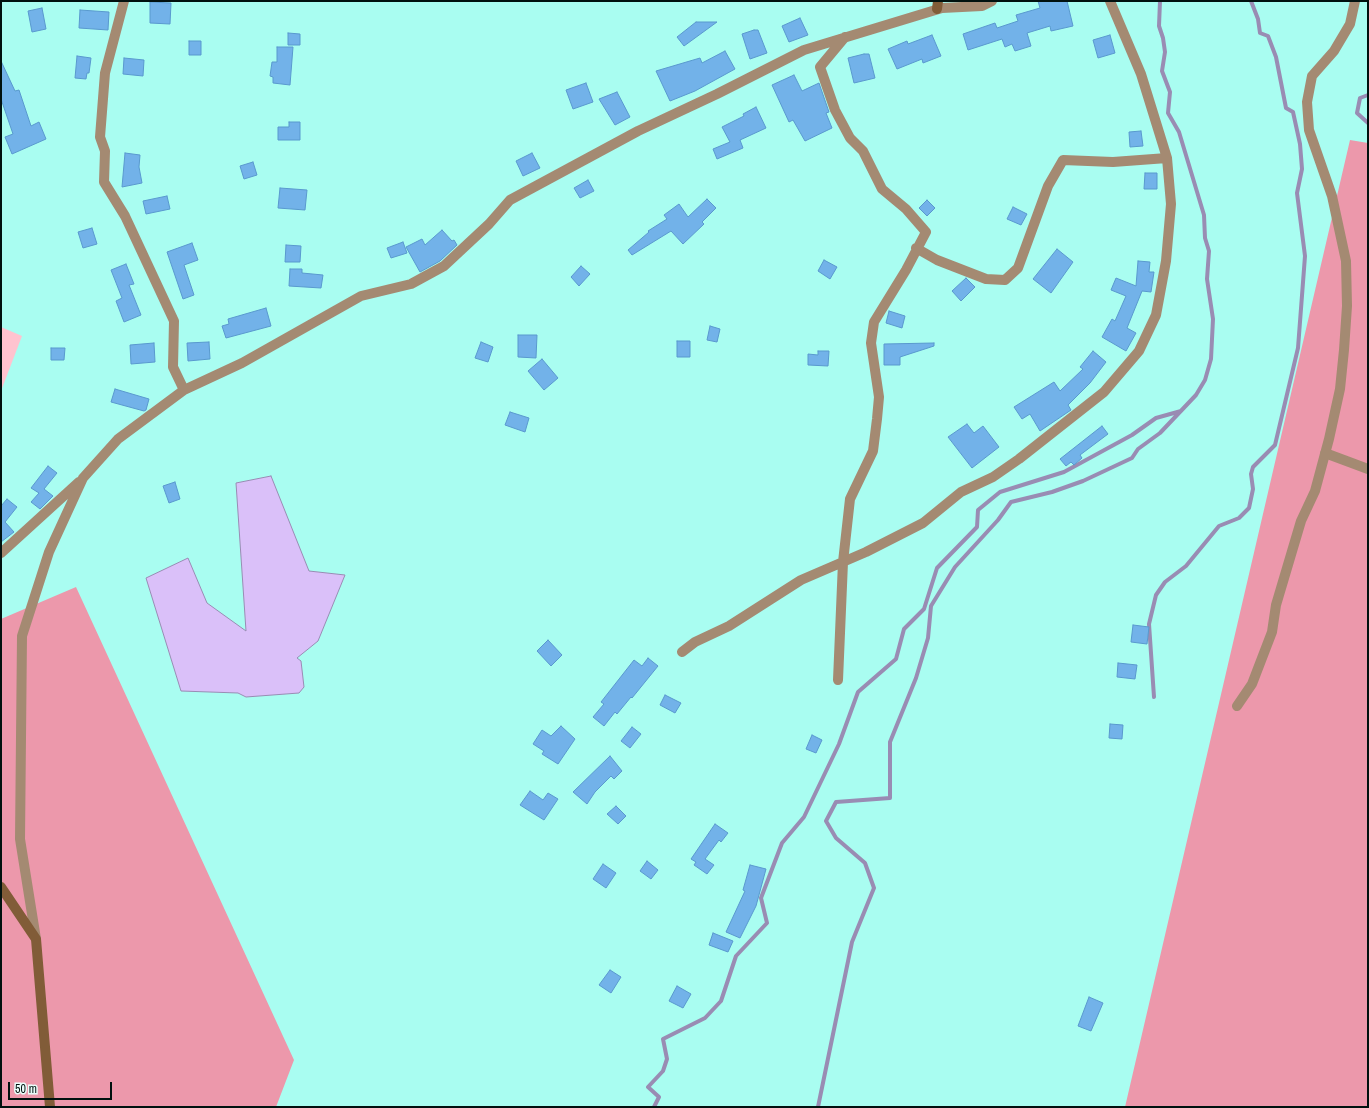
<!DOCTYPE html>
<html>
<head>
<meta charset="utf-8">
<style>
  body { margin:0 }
  #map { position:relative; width:1369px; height:1108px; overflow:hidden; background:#a9fdf1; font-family:"Archivo Narrow",sans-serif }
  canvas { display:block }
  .frame { position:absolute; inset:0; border:2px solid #00110f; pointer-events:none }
  .scale { position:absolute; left:8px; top:1082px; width:104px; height:18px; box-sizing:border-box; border:2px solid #00110f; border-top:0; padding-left:5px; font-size:12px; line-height:14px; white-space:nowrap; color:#00110f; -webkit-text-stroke:3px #e9fcf9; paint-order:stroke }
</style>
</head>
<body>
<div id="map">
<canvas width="1369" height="1108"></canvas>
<div class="frame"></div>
<div class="scale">50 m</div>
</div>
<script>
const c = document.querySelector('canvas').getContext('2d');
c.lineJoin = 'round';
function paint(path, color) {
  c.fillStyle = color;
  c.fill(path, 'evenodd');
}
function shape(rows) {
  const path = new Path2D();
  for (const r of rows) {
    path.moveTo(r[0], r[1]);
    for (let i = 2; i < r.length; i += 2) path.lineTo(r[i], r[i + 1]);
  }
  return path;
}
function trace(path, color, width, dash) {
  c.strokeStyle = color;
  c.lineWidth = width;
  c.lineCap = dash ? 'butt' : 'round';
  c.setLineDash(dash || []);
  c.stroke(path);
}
paint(shape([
  [1,327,22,336,1,391]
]), '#ffc3cf');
paint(shape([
  [1350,140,1368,143,1368,1107,1125,1107],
  [76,587,294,1060,276,1107,1,1107,1,619]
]), '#ec98ab');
const water = shape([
  [271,476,309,571,345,575,318,641,297,658,301,661,304,687,299,693,246,697,238,693,181,691,146,578,188,558,207,603,246,631,236,483,271,476]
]);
paint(water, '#dac0f9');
trace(water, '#998cb3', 1);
trace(shape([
  [1368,95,1360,98,1357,113,1368,123],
  [1154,697,1149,624,1156,595,1165,582,1186,566,1219,526,1239,518,1249,508,1253,489,1251,474,1253,467,1275,445,1298,348,1305,256,1297,193,1302,169,1300,144,1293,112,1286,108,1276,57,1268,36,1260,33,1258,19,1251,1],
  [654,1107,659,1097,648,1087,663,1071,667,1059,663,1039,705,1018,721,1001,736,956,767,923,761,898,782,843,804,817,839,744,858,692,896,659,904,629,924,609,937,568,977,527,978,510,1000,492,1064,472,1132,435,1156,418,1181,411],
  [818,1107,852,942,874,888,865,863,836,838,826,821,836,802,890,798,890,742,916,678,928,638,931,606,955,567,998,520,1011,502,1052,492,1083,481,1132,458,1138,449,1160,433,1196,395,1205,380,1211,359,1213,319,1207,279,1209,251,1205,238,1204,215,1179,132,1168,113,1170,92,1162,71,1165,52,1163,38,1159,26,1160,1]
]), '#998cb3', 4);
const building = shape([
  [1038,1,1067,1,1073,26,1051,31,1050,26,1027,33,1031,46,1015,51,1012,44,1005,47,1002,39,968,50,963,34,995,23,997,28,1018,21,1016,15,1040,8,1038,1],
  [150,2,171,3,170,24,150,23,150,2],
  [42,8,46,29,32,32,28,11,42,8],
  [80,10,109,12,108,30,79,28,80,10],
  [800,18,808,35,789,42,782,26,800,18],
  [696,22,717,22,684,46,677,37,696,22],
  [754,30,758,30,767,53,750,59,742,34,754,30],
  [288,33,300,34,300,45,288,45,288,33],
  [932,35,941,56,923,63,922,59,897,69,888,49,907,41,908,44,932,35],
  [1110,35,1115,53,1098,58,1093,40,1110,35],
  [189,41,201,41,201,55,189,55,189,41],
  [277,47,293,47,290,85,273,83,273,77,270,76,272,62,277,62,277,47],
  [725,51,735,69,695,91,670,101,656,71,700,58,702,63,725,51],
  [864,54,869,54,875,78,854,83,848,58,864,54],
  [77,56,91,58,89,73,87,73,86,79,75,78,77,56],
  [124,58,144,60,143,76,123,74,124,58],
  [1,61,15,91,19,90,31,126,39,122,46,139,12,154,5,137,13,134,1,99,1,61],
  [794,75,802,91,819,83,829,112,826,113,832,128,805,141,793,120,789,122,772,85,794,75],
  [586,83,593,102,573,109,566,90,586,83],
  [617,92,630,117,615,125,599,99,617,92],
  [756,107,766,128,740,140,743,148,717,159,713,149,730,142,722,127,744,116,743,114,756,107],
  [289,122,300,122,300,140,278,140,278,127,289,127,289,122],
  [1141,131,1143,146,1130,147,1129,132,1141,131],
  [125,153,140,155,139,167,142,183,122,187,125,153],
  [532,153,540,168,523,176,516,161,532,153],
  [253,162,257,175,244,179,240,166,253,162],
  [1145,173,1157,173,1157,189,1144,189,1145,173],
  [588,180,594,191,580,198,574,188,588,180],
  [280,188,307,190,305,210,278,208,280,188],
  [167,196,170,209,146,214,143,201,167,196],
  [707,199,716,208,702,222,704,224,683,244,671,231,632,255,628,250,649,232,648,231,667,219,664,215,679,204,688,217,707,199],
  [927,200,935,208,927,216,919,208,927,200],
  [1013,207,1027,214,1021,225,1007,219,1013,207],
  [92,228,97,244,83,248,78,232,92,228],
  [442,230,452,241,454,240,457,245,440,261,420,272,406,247,422,239,425,245,442,230],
  [403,242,407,253,391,258,387,248,403,242],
  [192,243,198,260,184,265,194,295,183,299,167,252,192,243],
  [286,245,301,246,300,262,285,262,286,245],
  [1057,249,1073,262,1051,293,1033,279,1057,249],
  [824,260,837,267,830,279,818,271,824,260],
  [1138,261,1150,262,1149,272,1154,272,1151,292,1142,291,1127,328,1136,333,1126,351,1102,337,1112,319,1115,321,1126,296,1111,290,1116,278,1136,286,1138,261],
  [126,264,134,284,129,285,141,315,124,322,116,301,122,298,111,270,126,264],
  [581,266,590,274,579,286,571,277,581,266],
  [290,269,302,269,302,273,323,275,321,288,289,286,290,269],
  [966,278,975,287,961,301,952,291,966,278],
  [266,308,271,326,226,338,222,326,229,324,228,319,266,308],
  [889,311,905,316,902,328,886,323,889,311],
  [710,326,720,329,717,342,707,340,710,326],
  [518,335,537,335,536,358,518,357,518,335],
  [677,341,690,341,690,357,677,357,677,341],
  [209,342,210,359,188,361,187,343,209,342],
  [481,342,493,347,488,362,475,358,481,342],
  [154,343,155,362,131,364,130,345,154,343],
  [934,343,934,346,900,357,900,365,884,365,884,344,934,343],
  [51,348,65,348,64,360,51,360,51,348],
  [818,351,829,351,828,366,808,365,808,354,818,355,818,351],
  [1093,351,1106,362,1090,383,1068,405,1071,410,1040,431,1030,414,1022,419,1014,407,1054,382,1060,391,1083,369,1080,367,1093,351],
  [542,359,558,378,544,390,528,371,542,359],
  [115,389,149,399,146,410,144,411,111,402,115,389],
  [510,412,529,418,525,432,505,425,510,412],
  [967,424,974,433,983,426,999,447,972,468,948,437,967,424],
  [1102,426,1108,434,1080,455,1082,458,1074,465,1071,462,1066,466,1060,459,1102,426],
  [48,466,57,473,44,489,53,496,40,509,31,502,39,493,31,488,48,466],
  [175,482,180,499,169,503,163,486,175,482],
  [7,499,17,507,5,522,14,532,1,542,1,506,7,499],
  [1133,625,1149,627,1147,644,1131,642,1133,625],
  [548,640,562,655,551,666,537,651,548,640],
  [648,658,658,666,632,698,631,697,617,714,615,712,604,726,593,717,604,704,601,702,634,660,642,666,648,658],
  [1118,663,1137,665,1135,679,1117,677,1118,663],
  [665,695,681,703,675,713,660,705,665,695],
  [1110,724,1123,725,1122,739,1109,738,1110,724],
  [561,726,575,739,558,764,542,754,544,751,533,744,542,730,551,736,561,726],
  [632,727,641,734,630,748,621,741,632,727],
  [812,735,822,740,816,753,806,749,812,735],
  [610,756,622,771,614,779,611,776,595,792,587,804,573,792,610,756],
  [530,791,543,800,548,793,558,799,544,820,520,805,530,791],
  [616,806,626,816,618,824,607,814,616,806],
  [715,824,728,833,721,842,719,840,705,859,714,865,707,874,694,865,696,862,691,859,715,824],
  [647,861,658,870,651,879,640,871,647,861],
  [603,864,616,873,606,888,593,879,603,864],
  [750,865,766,869,756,906,740,938,726,932,745,891,743,890,750,865],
  [713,933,733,941,728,952,709,945,713,933],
  [610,970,621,977,611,993,599,985,610,970],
  [677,986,691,994,683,1008,669,1001,677,986],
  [1089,997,1103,1003,1091,1031,1078,1026,1089,997]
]);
paint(building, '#72b2e9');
trace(building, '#5999ce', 1);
trace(shape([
  [124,1,105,73,100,137,105,151,104,182,125,216,174,321,173,367,184,390],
  [916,248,937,260,986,279,1005,280,1018,268,1048,186,1063,160,1113,162,1167,158],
  [1325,453,1368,469],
  [1,553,79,482],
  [682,652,695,642,729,626,801,580,866,552,923,523,961,492,993,477,1019,459,1104,392,1139,351,1156,315,1166,261,1171,204,1167,158,1141,74,1110,1],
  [838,680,843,562,850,499,873,451,877,419,879,397,871,343,874,322,906,270,926,232,906,209,882,189,863,151,850,138,835,110,820,67,845,37],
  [1237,706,1252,684,1272,632,1276,605,1301,521,1315,491,1329,439,1340,389,1344,350,1347,306,1346,261,1332,196,1309,130,1307,102,1312,76,1334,51,1350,24,1355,1],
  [36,939,20,839,22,636,49,552,83,478,118,439,184,390,242,363,361,296,411,284,444,266,489,224,510,200,638,131,717,94,804,50,942,8,982,6,992,1]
]), '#a48a72', 10);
trace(shape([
  [937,9,938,1],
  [1,887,36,939,50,1107]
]), '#815c38', 10);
</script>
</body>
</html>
